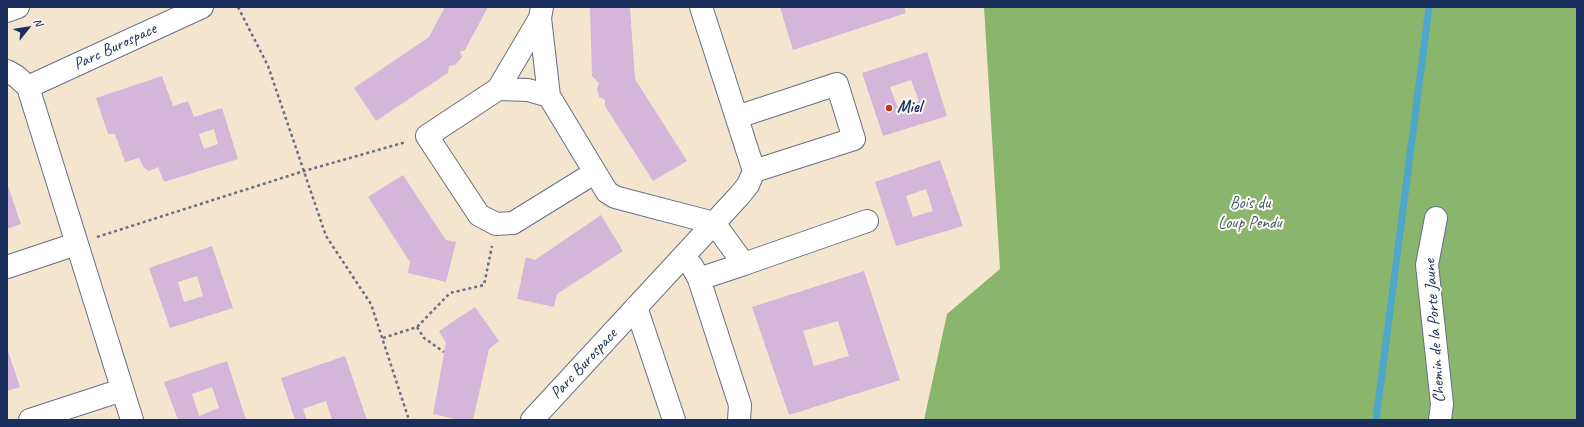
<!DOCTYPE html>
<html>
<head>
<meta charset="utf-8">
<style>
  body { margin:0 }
  #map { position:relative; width:1584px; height:427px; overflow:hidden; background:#f4e6ce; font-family:Caveat,sans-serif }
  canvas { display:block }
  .frame { position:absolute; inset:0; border:8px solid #1b2f5e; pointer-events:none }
  .north { position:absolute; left:8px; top:8px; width:40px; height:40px; -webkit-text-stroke:3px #fdfcf7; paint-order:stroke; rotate:60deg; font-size:11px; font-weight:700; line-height:16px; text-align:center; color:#1b2f5e }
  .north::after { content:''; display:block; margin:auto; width:14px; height:18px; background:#1b2f5e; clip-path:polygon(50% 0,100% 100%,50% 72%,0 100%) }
</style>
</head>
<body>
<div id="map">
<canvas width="1584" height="427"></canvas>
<div class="frame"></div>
<div class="north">N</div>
</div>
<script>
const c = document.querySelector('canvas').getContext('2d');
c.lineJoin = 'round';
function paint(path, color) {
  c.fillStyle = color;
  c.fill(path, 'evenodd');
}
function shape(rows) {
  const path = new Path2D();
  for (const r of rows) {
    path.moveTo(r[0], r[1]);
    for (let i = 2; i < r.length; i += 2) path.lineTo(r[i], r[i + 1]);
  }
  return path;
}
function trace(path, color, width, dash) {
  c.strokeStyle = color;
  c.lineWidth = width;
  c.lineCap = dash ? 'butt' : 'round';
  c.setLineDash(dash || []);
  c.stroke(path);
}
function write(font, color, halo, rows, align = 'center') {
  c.font = font + ' Caveat,sans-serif';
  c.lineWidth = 4;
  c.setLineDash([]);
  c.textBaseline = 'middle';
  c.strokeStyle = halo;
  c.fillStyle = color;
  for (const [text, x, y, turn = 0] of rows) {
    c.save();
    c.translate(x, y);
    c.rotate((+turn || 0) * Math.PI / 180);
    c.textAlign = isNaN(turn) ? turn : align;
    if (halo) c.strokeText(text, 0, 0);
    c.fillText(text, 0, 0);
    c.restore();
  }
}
paint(shape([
  [984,7,1577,7,1577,420,924,420,947,314,1000,269]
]), '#8ab56c');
trace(shape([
  [1376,420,1429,7]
]), '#4ca7ca', 7);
paint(shape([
  [445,7,488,7,465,50,460,52,462,57,455,65,449,66,448,73,376,121,354,88,429,37],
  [590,7,630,7,635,79,687,161,653,181,605,106,605,100,599,97,597,89,599,83,592,76],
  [780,7,904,7,906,13,793,50],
  [927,52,947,116,883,136,862,73],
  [911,80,919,101,897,106,890,87],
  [162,76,173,106,188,101,194,117,222,108,238,159,164,182,158,167,149,171,144,168,139,158,125,162,115,134,108,134,96,98],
  [214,129,218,144,204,149,199,134],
  [940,160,963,226,896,246,875,182],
  [926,189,933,211,913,217,906,196],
  [403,175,446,240,456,242,446,282,408,273,410,262,368,197],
  [7,183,21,224,7,229],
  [601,215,623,251,557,294,554,307,517,299,526,257,535,260],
  [212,246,233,308,170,328,149,268],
  [197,276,203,296,184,302,178,282],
  [864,271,900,380,789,415,752,307],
  [838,321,849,356,814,366,803,331],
  [475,307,499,341,489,349,473,420,459,420,433,414,446,343,439,331],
  [7,348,20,387,7,391],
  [345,356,367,420,332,420,326,401,303,409,307,420,295,420,281,378],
  [227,361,246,420,178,420,164,382],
  [212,387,219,408,199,416,192,394]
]), '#d5b5da');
const minor = shape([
  [542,7,540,18,549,96,607,192,615,197,626,200,714,223,744,264,699,279],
  [7,11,18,7],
  [540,18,498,89,427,136,479,215,496,224,513,223,594,173],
  [7,71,16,76,28,87,132,420],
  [28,87,202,7],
  [498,89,528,90,549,96],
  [737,117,837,84,854,139,754,171],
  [1436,218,1427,265,1442,404,1440,420],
  [744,264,867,221],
  [692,266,699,279,740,405,739,420],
  [7,267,76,244],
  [636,307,674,420],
  [30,420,122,390],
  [532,420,739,196,748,185,754,171,701,7]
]);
trace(minor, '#676f85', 24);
trace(shape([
  [238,7,268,66,326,236,371,304,409,420],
  [97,237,304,171,406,142],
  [417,327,424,338,444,352],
  [383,338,417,327,450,293,484,285,492,246]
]), '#676f85', 2.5, [3, 3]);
trace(minor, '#fff', 22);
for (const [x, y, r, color] of [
  [889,108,4,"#c8321e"]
]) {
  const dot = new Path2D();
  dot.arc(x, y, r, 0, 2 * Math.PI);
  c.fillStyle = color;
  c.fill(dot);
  trace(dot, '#fdfcf7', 1.5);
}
write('17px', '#1b2f5e', '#fdfcf7', [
  ["Parc Burospace",115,47,-25],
  ["Chemin de la Porte Jaune",1435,331,-94],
  ["Parc Burospace",584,364,-47]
]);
write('bold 17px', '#1b2f5e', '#fdfcf7', [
  ["Miel",897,108]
], 'left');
write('17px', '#476067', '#fdfcf7', [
  ["Bois du",1250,204],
  ["Loup Pendu",1250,224]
]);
</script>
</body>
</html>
